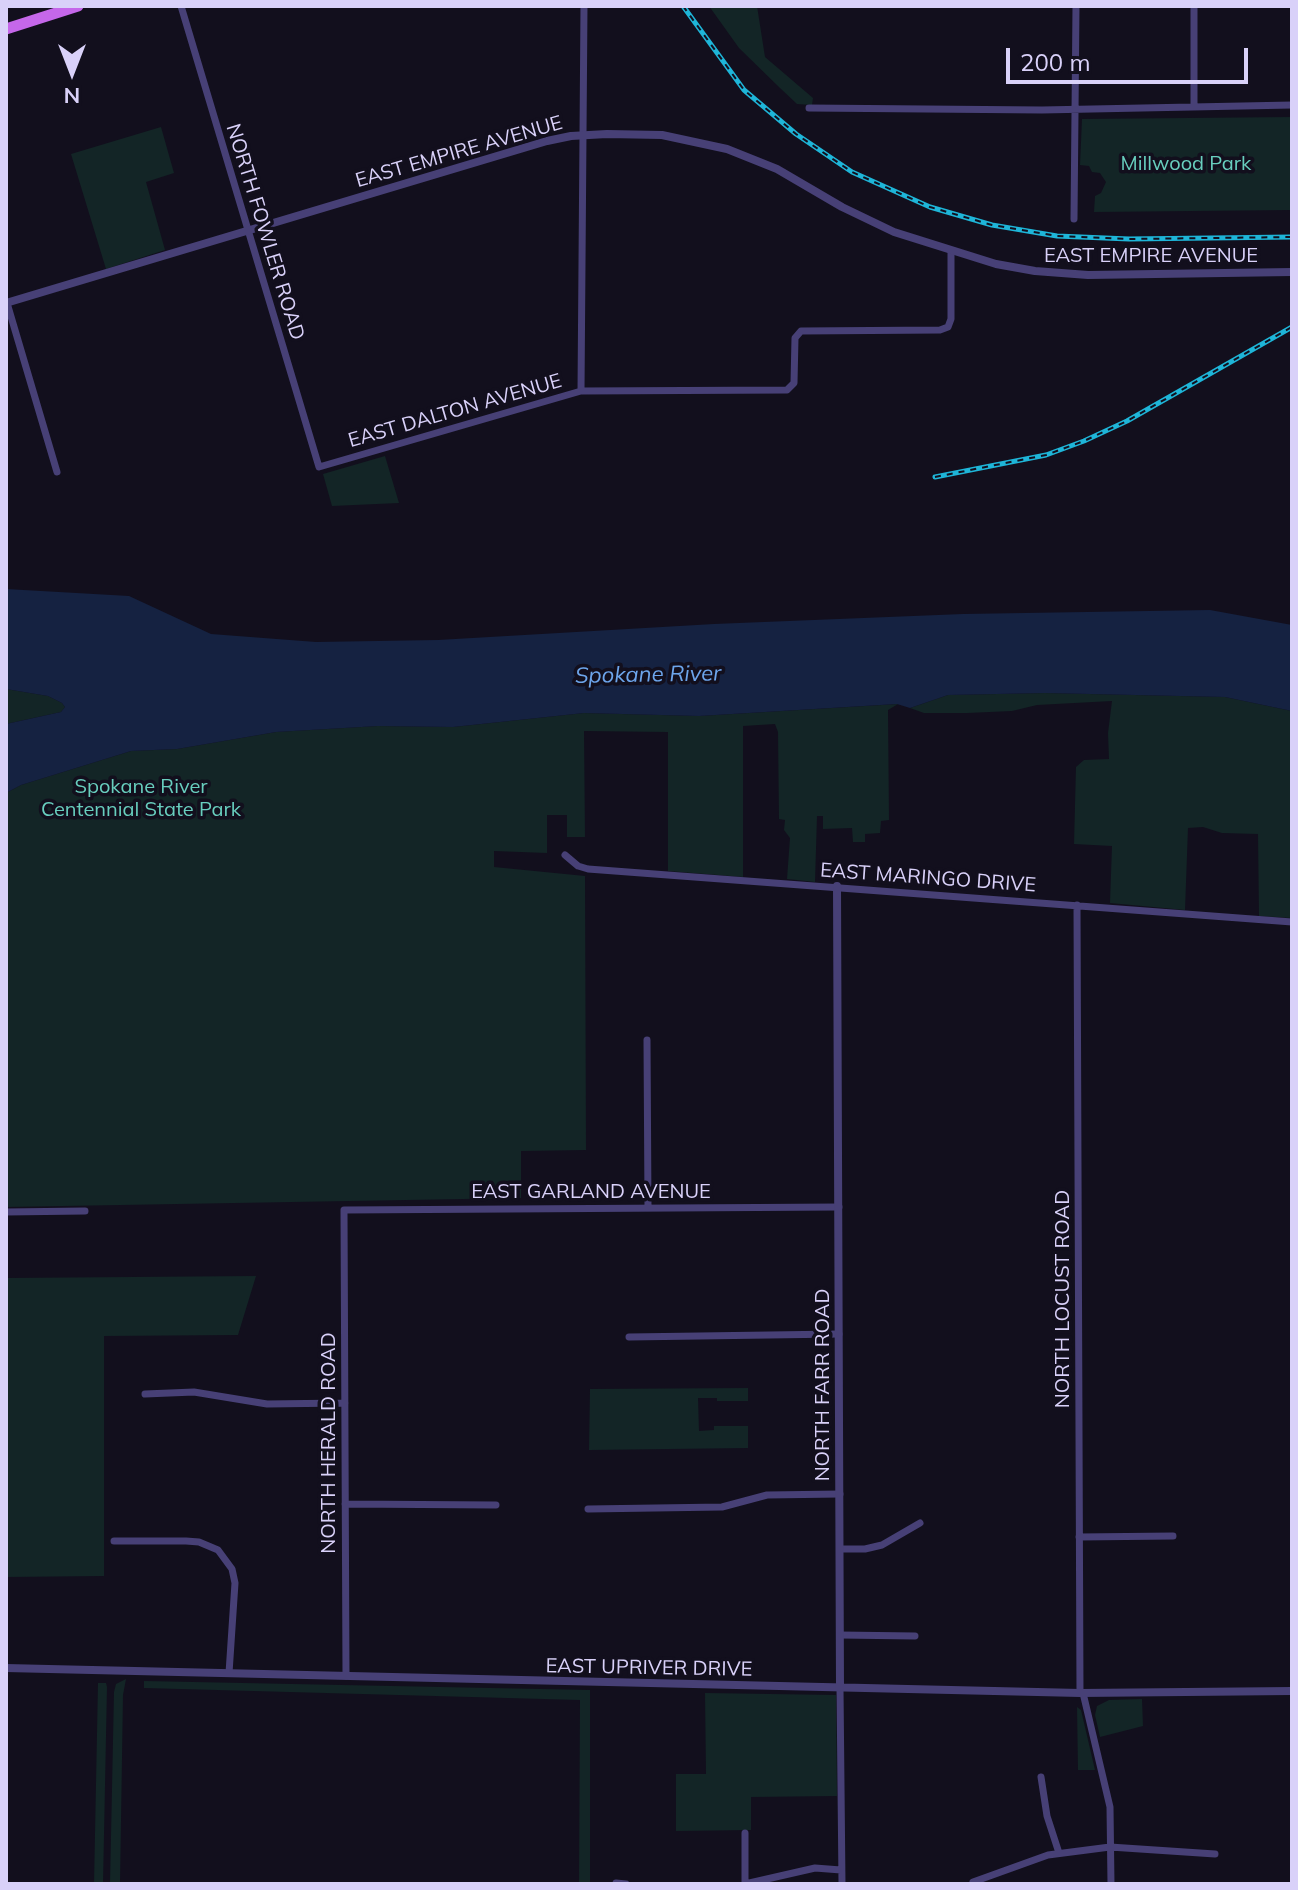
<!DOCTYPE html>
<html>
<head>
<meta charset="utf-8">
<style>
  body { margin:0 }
  #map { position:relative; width:1298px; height:1890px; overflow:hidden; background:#120f1d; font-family:Mulish,sans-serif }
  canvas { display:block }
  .frame { position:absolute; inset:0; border:8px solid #d9d1f9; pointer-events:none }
  .north { position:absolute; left:32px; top:32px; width:80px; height:80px; -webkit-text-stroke:6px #120f1d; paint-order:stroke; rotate:180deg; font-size:22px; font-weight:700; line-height:32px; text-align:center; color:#d9d1f9 }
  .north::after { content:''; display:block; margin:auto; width:28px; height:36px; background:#d9d1f9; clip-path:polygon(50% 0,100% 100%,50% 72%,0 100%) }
  .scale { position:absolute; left:1006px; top:48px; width:242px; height:36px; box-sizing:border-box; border:4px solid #d9d1f9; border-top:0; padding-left:10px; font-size:24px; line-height:28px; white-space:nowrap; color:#d9d1f9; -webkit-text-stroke:6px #120f1d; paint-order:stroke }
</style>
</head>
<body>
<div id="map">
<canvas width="1298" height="1890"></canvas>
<div class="frame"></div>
<div class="north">N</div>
<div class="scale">200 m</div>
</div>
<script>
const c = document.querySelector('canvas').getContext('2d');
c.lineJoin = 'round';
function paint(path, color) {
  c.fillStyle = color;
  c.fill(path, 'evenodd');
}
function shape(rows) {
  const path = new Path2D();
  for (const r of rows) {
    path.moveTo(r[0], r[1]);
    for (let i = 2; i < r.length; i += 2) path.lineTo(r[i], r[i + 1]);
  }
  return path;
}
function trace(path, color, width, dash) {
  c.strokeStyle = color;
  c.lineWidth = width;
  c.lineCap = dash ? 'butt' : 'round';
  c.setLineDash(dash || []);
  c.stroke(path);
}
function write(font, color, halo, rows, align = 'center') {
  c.font = font + ' Mulish,sans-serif';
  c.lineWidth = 7;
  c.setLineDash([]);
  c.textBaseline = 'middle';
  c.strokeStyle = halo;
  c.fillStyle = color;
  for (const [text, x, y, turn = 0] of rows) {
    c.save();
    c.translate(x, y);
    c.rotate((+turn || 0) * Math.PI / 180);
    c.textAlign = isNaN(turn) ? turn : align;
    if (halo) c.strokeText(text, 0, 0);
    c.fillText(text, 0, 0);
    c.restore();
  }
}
paint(shape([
  [709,6,757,6,765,57,813,98,812,105,797,104,780,88,739,48],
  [1292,117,1292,210,1094,212,1095,196,1101,193,1106,182,1100,173,1092,172,1089,166,1080,165,1082,119],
  [161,127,174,173,146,182,165,250,106,269,71,154],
  [385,456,399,503,332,506,323,474],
  [6,689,48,696,62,703,65,707,61,712,6,724],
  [1045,693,1225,697,1292,711,1292,918,1259,916,1258,834,1222,833,1203,827,1188,828,1185,910,1110,903,1112,846,1074,844,1076,767,1084,760,1109,759,1108,733,1112,701,1037,705,1012,711,967,713,924,713,910,708,948,695],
  [898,704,888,710,889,820,881,821,880,833,865,834,865,842,853,842,852,828,823,829,823,816,817,816,815,882,787,879,790,838,784,830,785,820,779,819,778,732,775,724,743,726,743,877,668,871,668,732,584,731,585,837,567,837,567,815,547,815,547,853,494,851,494,867,585,876,586,1150,521,1151,521,1198,6,1207,6,793,21,785,131,751,177,749,276,732,378,726,453,727,584,713,699,716],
  [256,1276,238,1335,104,1336,104,1576,6,1577,6,1278],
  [748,1388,748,1401,717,1401,717,1398,698,1398,699,1431,714,1430,714,1426,748,1426,748,1448,589,1450,590,1389],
  [126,1679,123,1695,120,1884,110,1884,114,1692,116,1684],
  [144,1681,590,1690,590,1884,579,1884,580,1700,144,1688],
  [98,1683,106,1683,107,1687,103,1884,94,1884],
  [705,1693,836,1695,837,1796,751,1797,751,1830,676,1831,676,1774,706,1774],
  [1142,1699,1143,1726,1100,1737,1095,1715,1097,1706,1109,1700],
  [1077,1707,1081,1710,1095,1770,1078,1770]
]), '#132526');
paint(shape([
  [6,589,129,596,211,634,316,642,438,640,714,624,963,614,1210,610,1292,625,1292,711,1225,697,1045,693,948,695,910,708,897,704,699,716,584,713,453,727,378,726,276,732,177,749,131,751,21,785,6,793,6,724,61,712,65,707,62,703,48,696,6,689]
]), '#152241');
trace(shape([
  [181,6,319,467,581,391,787,390,794,383,795,338,801,331,940,330,948,327,951,319,951,252],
  [1194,107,1194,6],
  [809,108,1042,110,1292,105],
  [1074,219,1076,6],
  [7,303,57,472],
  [581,391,584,6],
  [565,855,578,866,588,869,1292,922],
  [1077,905,1080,1693],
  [647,1040,648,1207],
  [6,1212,85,1211],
  [629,1337,839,1334],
  [145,1394,194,1392,267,1404,345,1403],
  [345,1504,496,1505],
  [588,1509,722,1507,767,1495,840,1494],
  [1079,1537,1173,1536],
  [114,1541,186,1541,199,1542,218,1550,232,1569,235,1583,229,1673],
  [840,1549,865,1549,882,1545,920,1523],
  [840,1635,915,1636],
  [346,1676,344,1210,839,1207],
  [840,1688,842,1884],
  [1083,1693,1110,1807,1111,1884],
  [1041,1777,1047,1816,1059,1853],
  [745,1833,745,1884],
  [973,1882,1048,1855,1110,1847,1215,1854],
  [616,1883,626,1884],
  [745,1884,815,1868,841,1870]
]), '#474076', 7);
trace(shape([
  [6,303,547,141,571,136,607,134,662,135,727,149,777,169,842,207,894,232,996,264,1035,271,1088,275,1292,272],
  [837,886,840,1688],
  [6,1668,1080,1693,1292,1691]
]), '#474076', 8);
trace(shape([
  [6,29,78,6]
]), '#c567ea', 11);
const rail = shape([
  [683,6,744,90,796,134,852,172,930,207,992,225,1057,236,1129,239,1292,237],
  [935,477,1046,455,1084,441,1127,421,1292,327]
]);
trace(rail, '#1eb5d8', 5);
trace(rail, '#120f1d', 2, [6]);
write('20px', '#d9d1f9', '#120f1d', [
  ["EAST EMPIRE AVENUE",459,152,-16],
  ["NORTH FOWLER ROAD",265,232,73],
  ["EAST EMPIRE AVENUE",1151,256],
  ["EAST DALTON AVENUE",455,411,-16],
  ["EAST MARINGO DRIVE",928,878,4],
  ["EAST GARLAND AVENUE",591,1192],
  ["NORTH LOCUST ROAD",1063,1299,-90],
  ["NORTH FARR ROAD",823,1385,-90],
  ["NORTH HERALD ROAD",329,1443,-90],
  ["EAST UPRIVER DRIVE",649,1668,1]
]);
write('20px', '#68cebe', '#120f1d', [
  ["Millwood Park",1186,164],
  ["Spokane River",141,787],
  ["Centennial State Park",141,810]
]);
write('italic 22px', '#6da5eb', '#120f1d', [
  ["Spokane River",648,675,-1]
]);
</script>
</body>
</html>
